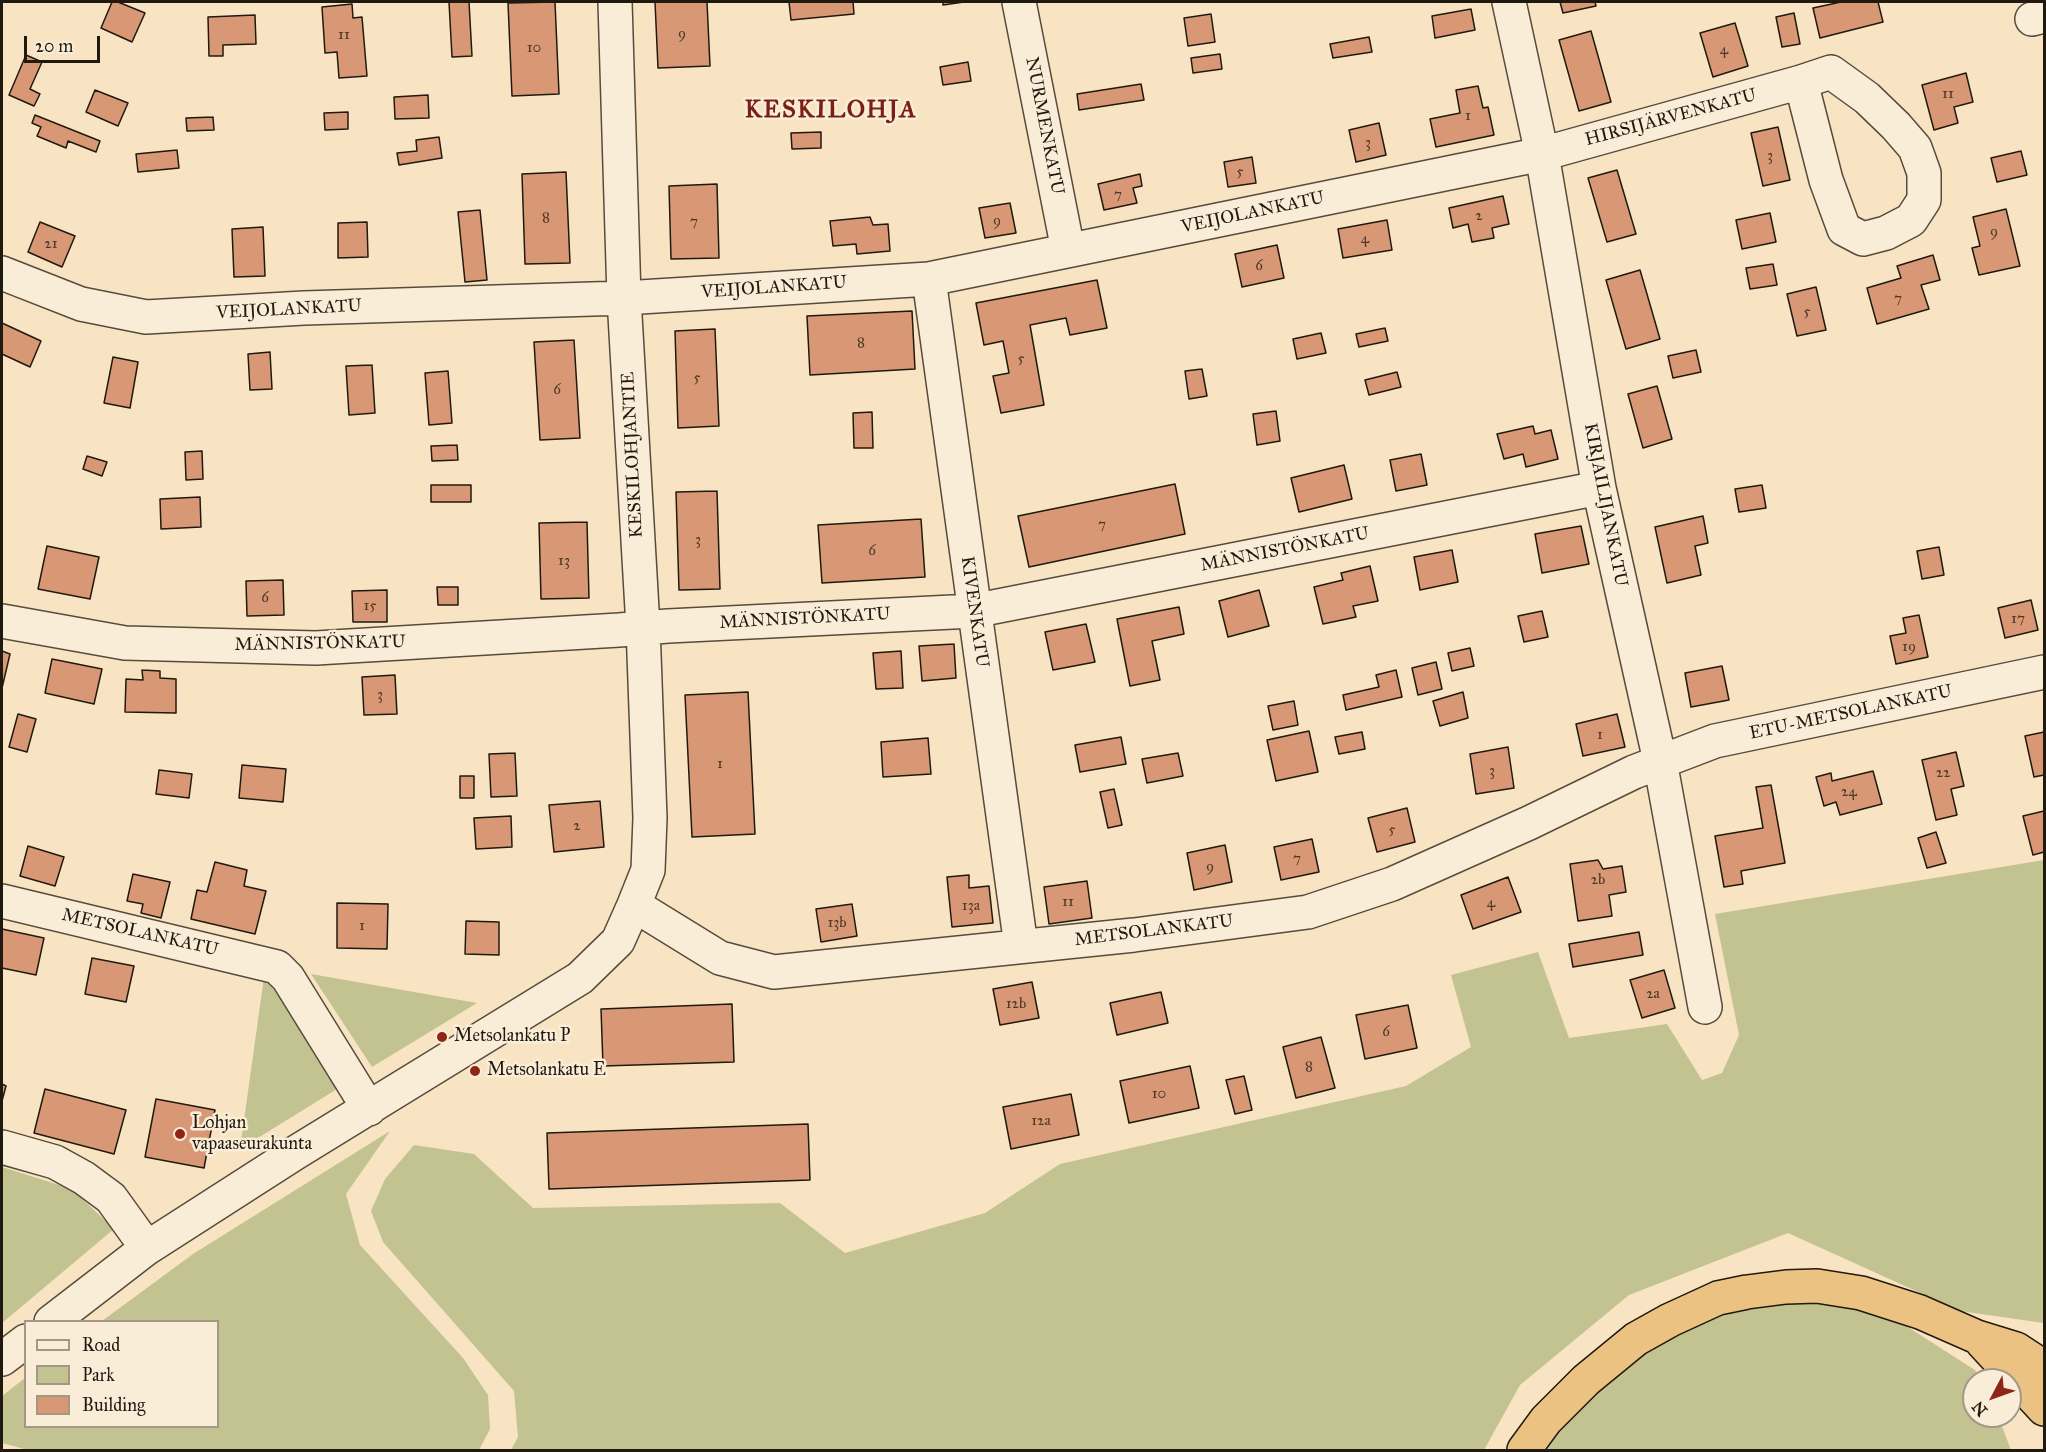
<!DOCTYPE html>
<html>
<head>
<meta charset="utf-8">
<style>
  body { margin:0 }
  #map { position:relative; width:2046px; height:1452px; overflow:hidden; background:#f8e4c3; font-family:"IM FELL Great Primer",serif }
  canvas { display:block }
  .frame { position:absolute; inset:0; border:3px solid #20190f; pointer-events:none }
  .legend { position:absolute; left:24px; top:1320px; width:195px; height:108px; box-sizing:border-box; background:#faedd8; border:2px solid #a39888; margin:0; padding:8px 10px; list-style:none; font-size:18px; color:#20190f }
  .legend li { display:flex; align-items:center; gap:12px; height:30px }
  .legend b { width:30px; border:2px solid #a39888 }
  .north { position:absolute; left:1962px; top:1368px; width:60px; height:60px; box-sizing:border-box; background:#faedd8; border:2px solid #a39888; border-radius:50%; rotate:229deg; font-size:16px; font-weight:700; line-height:24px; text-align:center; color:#20190f }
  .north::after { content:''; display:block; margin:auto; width:21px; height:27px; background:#8f2418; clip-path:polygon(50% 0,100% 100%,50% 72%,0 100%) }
  .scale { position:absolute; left:24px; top:36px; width:76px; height:27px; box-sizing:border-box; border:3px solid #20190f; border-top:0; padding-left:8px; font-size:18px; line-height:21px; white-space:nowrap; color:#20190f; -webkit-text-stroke:4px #faedd8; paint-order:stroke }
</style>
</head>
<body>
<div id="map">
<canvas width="2046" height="1452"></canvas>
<div class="frame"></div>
<ul class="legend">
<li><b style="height:8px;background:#faedd8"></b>Road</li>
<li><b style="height:16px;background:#c2c391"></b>Park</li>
<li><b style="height:16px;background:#d89875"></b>Building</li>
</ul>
<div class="north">N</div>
<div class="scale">20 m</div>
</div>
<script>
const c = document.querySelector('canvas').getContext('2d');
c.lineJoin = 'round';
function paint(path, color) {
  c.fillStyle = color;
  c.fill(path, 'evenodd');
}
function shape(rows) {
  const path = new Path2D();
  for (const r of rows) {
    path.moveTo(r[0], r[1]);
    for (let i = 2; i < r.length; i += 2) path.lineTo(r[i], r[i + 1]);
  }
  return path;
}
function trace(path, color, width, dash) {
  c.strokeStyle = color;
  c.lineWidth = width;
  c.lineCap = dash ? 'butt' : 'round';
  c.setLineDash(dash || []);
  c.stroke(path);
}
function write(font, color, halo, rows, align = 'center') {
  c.font = font + ' "IM FELL Great Primer",serif';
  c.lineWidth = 5;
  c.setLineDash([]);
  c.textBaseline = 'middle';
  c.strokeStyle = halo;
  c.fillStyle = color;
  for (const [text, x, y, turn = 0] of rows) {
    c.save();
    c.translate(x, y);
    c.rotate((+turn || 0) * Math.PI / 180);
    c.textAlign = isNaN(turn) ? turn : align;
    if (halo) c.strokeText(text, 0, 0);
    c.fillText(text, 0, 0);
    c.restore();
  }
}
paint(shape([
  [2044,860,2044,1323,1960,1311,1788,1233,1629,1295,1520,1385,1484,1450,511,1450,518,1437,514,1391,383,1242,371,1211,385,1179,414,1145,474,1154,533,1208,780,1203,845,1253,985,1213,1060,1164,1406,1086,1471,1047,1451,975,1538,952,1569,1038,1667,1024,1702,1080,1722,1073,1739,1035,1715,914],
  [311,974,477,1003,372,1067],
  [264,977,285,1004,337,1089,240,1149],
  [390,1131,346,1194,360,1245,463,1358,488,1395,490,1429,479,1450,28,1450,2,1443,2,1396,25,1378,26,1426,218,1426,218,1322,102,1321,193,1254],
  [2,1167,72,1189,114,1229,2,1323],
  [1816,1295,1900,1322,1975,1370,1981,1380,1974,1380,1974,1416,1998,1416,2011,1450,1539,1450,1618,1368,1704,1317]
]), '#c2c391');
const building = shape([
  [112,2,118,2,145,13,132,42,101,28,112,2],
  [449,2,469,2,472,56,452,57,449,2],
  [555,2,559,94,512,96,508,3,555,2],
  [655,2,707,2,710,66,658,68,655,2],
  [789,2,853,2,854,14,791,20,789,2],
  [943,2,964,2,943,5,943,2],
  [1560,2,1595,2,1596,6,1563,13,1560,2],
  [1841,2,1878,2,1883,22,1820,38,1813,8,1841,2],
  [352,4,353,18,362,17,367,76,339,78,337,52,325,53,322,7,352,4],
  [1471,9,1475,30,1435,38,1432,16,1471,9],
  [1794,13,1800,44,1782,47,1776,17,1794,13],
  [1211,14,1215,42,1188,46,1184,18,1211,14],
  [255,15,256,44,223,45,223,56,209,56,208,17,255,15],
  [1735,23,1748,66,1713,77,1700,33,1735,23],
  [1591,31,1611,102,1579,111,1559,40,1591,31],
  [1369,37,1372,52,1333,58,1330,44,1369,37],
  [1220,54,1222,69,1193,73,1191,58,1220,54],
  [26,55,42,62,30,89,40,94,34,106,9,95,26,55],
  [968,62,971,81,943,85,940,67,968,62],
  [1966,73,1973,102,1954,107,1958,123,1934,130,1922,85,1966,73],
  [1141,84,1144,100,1079,110,1077,94,1141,84],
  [1478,86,1483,108,1488,107,1494,135,1436,147,1430,119,1460,113,1456,90,1478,86],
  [95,90,128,103,118,126,86,112,95,90],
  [428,95,429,118,395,119,394,97,428,95],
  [348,112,348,129,325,130,324,113,348,112],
  [35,115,100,141,96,152,68,141,66,148,37,136,41,127,32,123,35,115],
  [213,117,214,130,187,131,186,118,213,117],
  [1379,123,1386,155,1356,162,1349,130,1379,123],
  [1778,127,1790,180,1763,186,1751,133,1778,127],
  [821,132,821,148,792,149,791,133,821,132],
  [439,137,442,158,399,165,397,153,417,151,416,140,439,137],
  [177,150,179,168,138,172,136,154,177,150],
  [2021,151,2027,175,1997,182,1991,158,2021,151],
  [1252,157,1256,183,1228,187,1224,162,1252,157],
  [1617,170,1636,234,1607,242,1588,178,1617,170],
  [566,172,570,263,525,264,522,174,566,172],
  [1140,174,1142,186,1133,188,1137,203,1104,210,1098,184,1140,174],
  [717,184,719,258,671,259,669,186,717,184],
  [1503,196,1509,224,1492,228,1494,238,1472,242,1468,224,1453,228,1449,208,1503,196],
  [1010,203,1016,233,985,238,979,208,1010,203],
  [2006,209,2020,266,1979,275,1972,248,1980,246,1973,217,2006,209],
  [480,210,487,280,465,282,458,212,480,210],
  [1770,213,1776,242,1742,249,1736,220,1770,213],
  [870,217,873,225,888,224,890,251,857,254,856,244,833,246,830,221,870,217],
  [1387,220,1392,250,1343,258,1338,229,1387,220],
  [40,222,75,236,62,267,28,252,40,222],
  [367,222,368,257,338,258,338,223,367,222],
  [263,227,265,276,234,277,232,229,263,227],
  [1277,245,1284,278,1242,287,1235,254,1277,245],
  [1933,255,1940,280,1921,285,1929,309,1877,324,1867,288,1901,278,1897,266,1933,255],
  [1773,264,1777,285,1750,289,1746,268,1773,264],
  [1640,270,1660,339,1626,349,1606,280,1640,270],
  [1097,280,1107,328,1070,335,1066,318,1030,325,1044,405,1001,413,993,376,1009,373,1003,341,984,345,976,303,1097,280],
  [1816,287,1826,330,1797,336,1787,294,1816,287],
  [912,311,915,369,810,375,807,316,912,311],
  [2,323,41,341,30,367,2,354,2,323],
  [1385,328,1388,341,1359,347,1356,334,1385,328],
  [715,329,719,426,678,428,675,331,715,329],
  [1321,333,1326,353,1297,359,1293,339,1321,333],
  [574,340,580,438,540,440,534,342,574,340],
  [1696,350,1701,372,1673,378,1668,356,1696,350],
  [270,352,272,389,250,390,248,354,270,352],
  [113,357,138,362,130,408,104,403,113,357],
  [372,365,375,413,349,415,346,366,372,365],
  [1202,369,1207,396,1189,399,1185,371,1202,369],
  [448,371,452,423,429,425,425,373,448,371],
  [1397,372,1401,387,1369,395,1365,380,1397,372],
  [1657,386,1672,439,1643,448,1628,394,1657,386],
  [1276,411,1280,441,1257,445,1253,414,1276,411],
  [872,412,873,448,854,448,853,413,872,412],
  [1533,426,1535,434,1551,430,1558,459,1526,467,1523,454,1504,459,1497,434,1533,426],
  [457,445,458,460,432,461,431,446,457,445],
  [202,451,203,479,186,480,185,452,202,451],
  [1421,454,1427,485,1396,491,1390,460,1421,454],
  [87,456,107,462,102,476,83,469,87,456],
  [1344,465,1352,499,1299,512,1291,478,1344,465],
  [1175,484,1185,534,1029,567,1018,516,1175,484],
  [431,485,471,485,471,502,431,502,431,485],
  [1762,485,1766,508,1739,512,1735,489,1762,485],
  [717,491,720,589,679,590,676,492,717,491],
  [200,497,201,527,161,529,160,499,200,497],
  [1703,516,1708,543,1695,546,1701,575,1667,583,1655,527,1703,516],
  [921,519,925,577,822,583,818,525,921,519],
  [587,522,589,598,541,599,539,523,587,522],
  [1581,526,1589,564,1542,573,1535,534,1581,526],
  [47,546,99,557,90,599,38,589,47,546],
  [1939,547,1944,575,1922,579,1917,551,1939,547],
  [1452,550,1458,582,1420,590,1414,557,1452,550],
  [1370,566,1378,601,1353,606,1356,617,1323,624,1314,587,1343,580,1341,573,1370,566],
  [283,580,284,615,247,616,246,581,283,580],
  [437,587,458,587,458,605,438,605,437,587],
  [387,590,387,622,353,622,352,591,387,590],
  [1259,590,1269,626,1228,637,1219,601,1259,590],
  [2031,600,2038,630,2005,638,1998,608,2031,600],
  [1179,607,1184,634,1152,641,1160,680,1130,686,1117,619,1179,607],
  [1542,611,1548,637,1524,642,1518,616,1542,611],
  [1919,615,1928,657,1896,664,1890,636,1906,633,1903,618,1919,615],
  [1086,624,1095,662,1053,670,1045,632,1086,624],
  [954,644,956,678,922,681,919,646,954,644],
  [1470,648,1474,666,1452,671,1448,653,1470,648],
  [2,651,10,654,2,688,2,651],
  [901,651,903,688,876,689,873,653,901,651],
  [52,659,102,669,94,704,45,693,52,659],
  [1436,662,1442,689,1418,695,1412,668,1436,662],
  [1722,666,1729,700,1691,707,1685,673,1722,666],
  [142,670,160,671,160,678,176,679,176,713,125,712,126,679,143,680,142,670],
  [1396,670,1402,697,1346,710,1343,695,1379,687,1376,675,1396,670],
  [395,675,397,714,364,715,362,677,395,675],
  [748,692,755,834,692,837,685,695,748,692],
  [1463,692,1468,718,1440,726,1433,701,1463,692],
  [1294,701,1298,725,1273,730,1268,706,1294,701],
  [18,714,36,719,27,752,9,747,18,714],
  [1617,714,1625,747,1583,756,1576,724,1617,714],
  [1309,731,1318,772,1276,781,1267,740,1309,731],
  [1362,732,1365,749,1339,754,1335,737,1362,732],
  [2044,732,2044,775,2034,777,2025,736,2044,732],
  [1121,737,1126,764,1080,772,1075,745,1121,737],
  [928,738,931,774,883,777,881,742,928,738],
  [1508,747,1514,788,1476,794,1470,754,1508,747],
  [1956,752,1964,786,1951,789,1957,815,1936,820,1922,760,1956,752],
  [515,753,517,796,491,797,489,754,515,753],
  [1178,753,1183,776,1147,783,1142,759,1178,753],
  [242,765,286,769,283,802,239,798,242,765],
  [159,770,192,774,189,798,156,794,159,770],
  [1873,771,1882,804,1840,815,1836,802,1824,806,1816,777,1831,773,1832,781,1873,771],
  [460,776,474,776,474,798,460,798,460,776],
  [1771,785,1785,863,1741,871,1743,884,1724,887,1715,836,1763,828,1756,787,1771,785],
  [1114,789,1122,825,1108,828,1100,792,1114,789],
  [600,801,604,847,554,852,549,805,600,801],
  [1407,808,1415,842,1377,852,1368,818,1407,808],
  [2044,811,2044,852,2033,855,2023,816,2044,811],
  [511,816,512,847,476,849,474,818,511,816],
  [1936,832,1946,863,1927,868,1918,838,1936,832],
  [1312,839,1319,872,1281,880,1274,847,1312,839],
  [1225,845,1232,882,1194,890,1187,853,1225,845],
  [28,846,64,857,55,886,20,876,28,846],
  [1598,860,1603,869,1622,866,1626,892,1609,895,1612,916,1578,921,1570,864,1598,860],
  [215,862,247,870,244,886,266,891,255,934,191,919,197,890,207,892,215,862],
  [133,874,170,882,161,918,141,913,143,904,127,901,133,874],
  [969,875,969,888,989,886,993,923,952,927,947,877,969,875],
  [1508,877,1521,912,1473,929,1461,895,1508,877],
  [1087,881,1092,918,1049,924,1044,887,1087,881],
  [337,903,388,904,387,949,337,948,337,903],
  [852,904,857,936,821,942,816,909,852,904],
  [466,921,499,922,499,955,465,954,466,921],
  [2,929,44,938,36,975,2,968,2,929],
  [1639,932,1643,955,1573,967,1569,944,1639,932],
  [92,958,134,966,126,1002,85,994,92,958],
  [1664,970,1675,1008,1642,1018,1630,980,1664,970],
  [1032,982,1039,1018,1000,1025,993,989,1032,982],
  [1161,992,1168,1023,1117,1035,1110,1003,1161,992],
  [732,1004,734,1062,603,1066,601,1009,732,1004],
  [1408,1005,1417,1048,1365,1059,1356,1015,1408,1005],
  [1321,1037,1335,1088,1296,1098,1283,1047,1321,1037],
  [1190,1066,1199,1108,1129,1123,1120,1081,1190,1066],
  [1244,1076,1252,1110,1235,1114,1226,1080,1244,1076],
  [2,1084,6,1086,2,1101,2,1084],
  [45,1089,126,1110,114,1154,34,1133,45,1089],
  [1071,1094,1079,1135,1011,1149,1003,1107,1071,1094],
  [156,1099,215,1110,204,1168,145,1157,156,1099],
  [808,1124,810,1180,549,1189,547,1133,808,1124]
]);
paint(building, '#d89875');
trace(building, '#20190f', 1.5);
const minor = shape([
  [1019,2,1068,250],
  [1509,2,1542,154,1599,488,1660,761,1705,1007],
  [2032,19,2044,16],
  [2,273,81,304,146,317,304,308,624,298,929,279,1542,154,1801,82,1831,72,1867,98,1896,126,1915,148,1924,173,1924,200,1911,220,1886,233,1863,239,1844,229,1826,180,1801,82],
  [929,279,1021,946],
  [2,621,125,643,316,648,619,630,668,626,973,611,1599,488],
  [2,901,277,967,288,978,369,1109],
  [634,905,720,958,774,972,1134,935,1308,912,1392,884,1529,823,1634,772,1715,741,2044,672],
  [2,1147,55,1162,84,1178,111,1198,147,1248],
  [51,1322,147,1248,295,1153,580,978,618,941,634,905,648,870,650,818,643,627,624,298,615,2],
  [2,1359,26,1341]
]);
const highway = shape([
  [1982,1342,2044,1409],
  [1524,1450,1546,1420,1586,1380,1636,1339,1670,1320,1718,1298,1747,1292,1786,1287,1817,1286,1861,1293,1920,1312,1977,1337,2016,1349,2044,1367]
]);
trace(minor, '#564c3c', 36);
trace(highway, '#20190f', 36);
trace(minor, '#faedd8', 33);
trace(highway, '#ecc282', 33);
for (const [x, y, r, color] of [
  [442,1037,6,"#8f2418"],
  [475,1071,6,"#8f2418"],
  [180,1134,6,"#8f2418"]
]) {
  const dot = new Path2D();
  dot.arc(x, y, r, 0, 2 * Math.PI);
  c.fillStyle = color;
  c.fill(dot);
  trace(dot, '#faedd8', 2);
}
write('15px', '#4e3928', null, [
  ["9",682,34],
  ["11",344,35],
  ["10",534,48],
  ["4",1724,50],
  ["11",1948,94],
  ["1",1468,116],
  ["3",1368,143],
  ["3",1770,156],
  ["5",1240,172],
  ["7",1118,195],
  ["2",1479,216],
  ["8",546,218],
  ["9",997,221],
  ["7",694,222],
  ["9",1994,232],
  ["4",1365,239],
  ["21",51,244],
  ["6",1259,266],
  ["7",1898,299],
  ["5",1807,312],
  ["8",861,343],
  ["5",1021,359],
  ["5",697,378],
  ["6",557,390],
  ["7",1102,525],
  ["3",698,540],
  ["6",872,551],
  ["13",564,561],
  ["6",265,598],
  ["15",370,606],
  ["17",2018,619],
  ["19",1909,647],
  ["3",380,695],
  ["1",1600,735],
  ["1",720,764],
  ["3",1492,771],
  ["22",1943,773],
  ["24",1849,792],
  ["2",577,826],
  ["5",1392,830],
  ["7",1297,859],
  ["9",1210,867],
  ["2b",1598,880],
  ["11",1068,902],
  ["4",1491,903],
  ["13a",971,906],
  ["13b",837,923],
  ["1",362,926],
  ["2a",1653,994],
  ["12b",1016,1004],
  ["6",1386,1032],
  ["8",1309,1067],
  ["10",1159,1094],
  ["12a",1041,1121]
]);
write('18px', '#20190f', '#faedd8', [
  ["HIRSIJÄRVENKATU",1671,118,-15],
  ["NURMENKATU",1044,126,79],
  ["VEIJOLANKATU",1253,213,-12],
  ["VEIJOLANKATU",774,288,-4],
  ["VEIJOLANKATU",289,310,-3],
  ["KESKILOHJANTIE",633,455,-93],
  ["KIRJAILIJANKATU",1605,505,79],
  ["MÄNNISTÖNKATU",1285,550,-11],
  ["KIVENKATU",974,612,82],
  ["MÄNNISTÖNKATU",805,619,-3],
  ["MÄNNISTÖNKATU",320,644,-1],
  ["ETU-METSOLANKATU",1851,713,-12],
  ["METSOLANKATU",1154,931,-7],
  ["METSOLANKATU",140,933,13]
]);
write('18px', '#20190f', '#faedd8', [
  ["Metsolankatu P",454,1037],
  ["Metsolankatu E",487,1071],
  ["Lohjan",192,1124],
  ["vapaaseurakunta",192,1145]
], 'left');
c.letterSpacing = '1.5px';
write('bold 24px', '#7a1f14', '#faedd8', [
  ["KESKILOHJA",831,111]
]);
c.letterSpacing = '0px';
</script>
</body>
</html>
